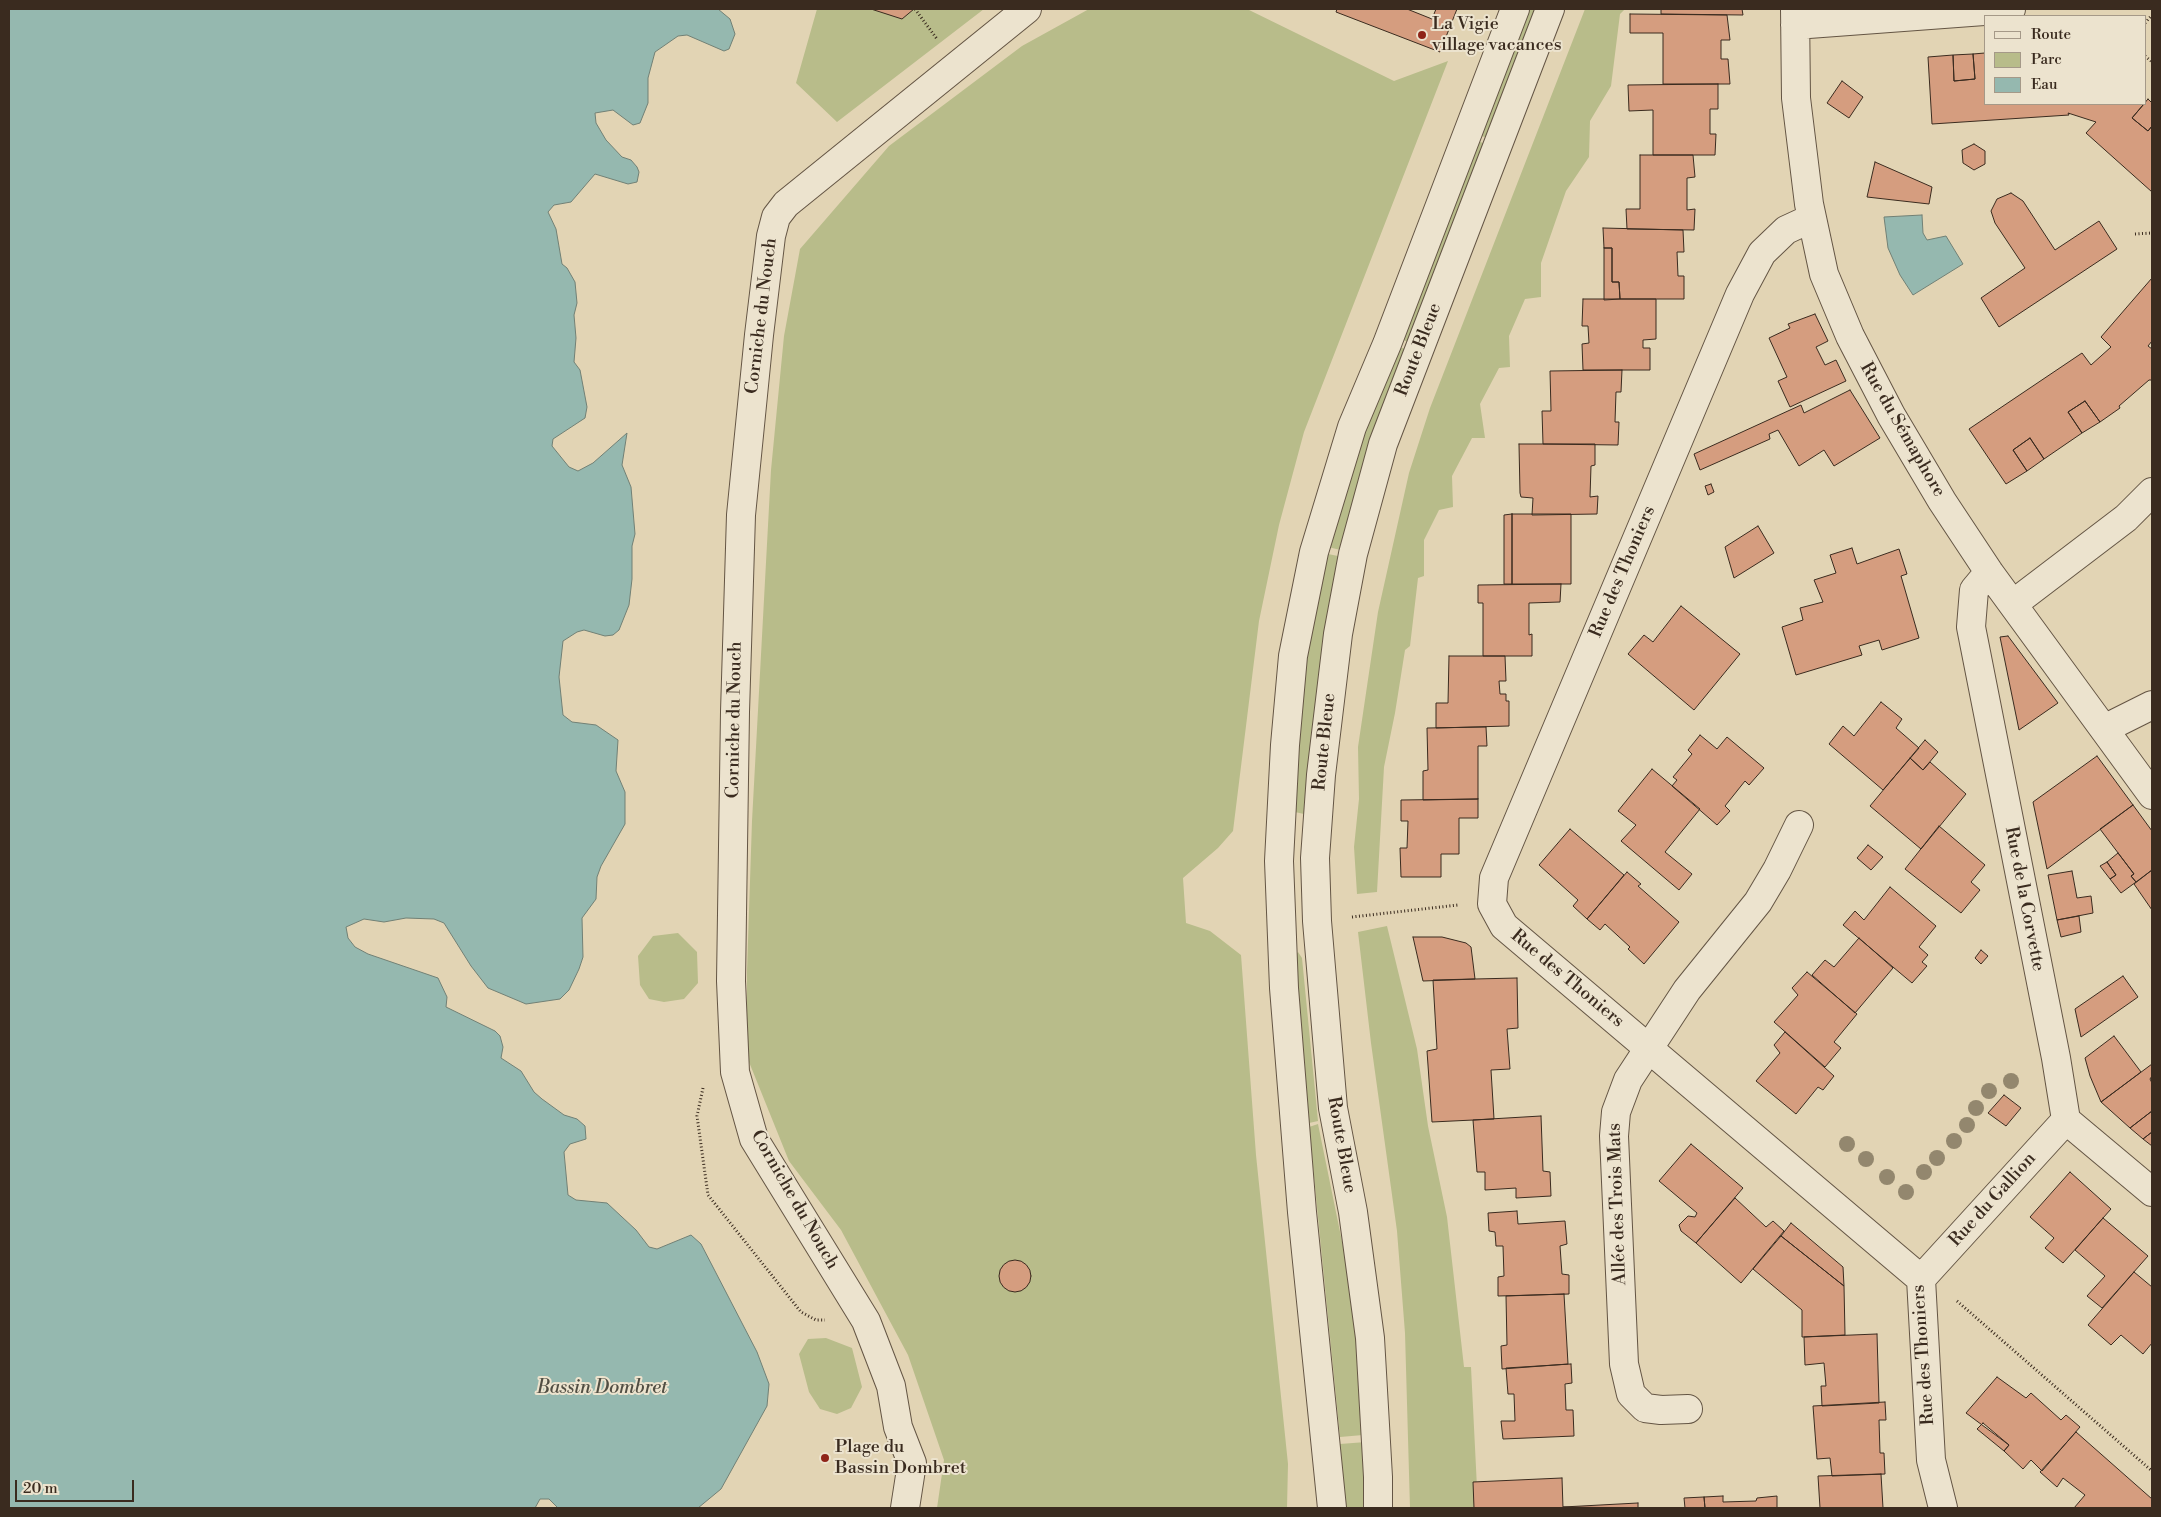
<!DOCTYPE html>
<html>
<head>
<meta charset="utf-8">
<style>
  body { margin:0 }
  #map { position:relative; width:2161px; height:1517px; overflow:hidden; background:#e2d4b4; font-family:"Libre Bodoni",serif }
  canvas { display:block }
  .frame { position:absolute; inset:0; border:10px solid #3a2b1f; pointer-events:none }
  .legend { position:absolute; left:1984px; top:15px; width:162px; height:90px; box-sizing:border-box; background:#ece3ce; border:1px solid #a59988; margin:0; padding:6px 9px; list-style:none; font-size:15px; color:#3a2b1f }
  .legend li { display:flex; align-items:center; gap:10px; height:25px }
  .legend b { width:25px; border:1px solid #a59988 }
  .scale { position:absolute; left:15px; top:1480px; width:119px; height:22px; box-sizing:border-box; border:2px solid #3a2b1f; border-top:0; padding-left:6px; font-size:15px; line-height:18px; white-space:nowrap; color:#3a2b1f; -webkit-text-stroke:4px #ece3ce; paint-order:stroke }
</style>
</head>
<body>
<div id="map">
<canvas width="2161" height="1517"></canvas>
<div class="frame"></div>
<ul class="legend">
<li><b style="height:6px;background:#ece3ce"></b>Route</li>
<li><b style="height:14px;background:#b8bc8a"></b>Parc</li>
<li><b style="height:14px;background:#95b8af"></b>Eau</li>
</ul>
<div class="scale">20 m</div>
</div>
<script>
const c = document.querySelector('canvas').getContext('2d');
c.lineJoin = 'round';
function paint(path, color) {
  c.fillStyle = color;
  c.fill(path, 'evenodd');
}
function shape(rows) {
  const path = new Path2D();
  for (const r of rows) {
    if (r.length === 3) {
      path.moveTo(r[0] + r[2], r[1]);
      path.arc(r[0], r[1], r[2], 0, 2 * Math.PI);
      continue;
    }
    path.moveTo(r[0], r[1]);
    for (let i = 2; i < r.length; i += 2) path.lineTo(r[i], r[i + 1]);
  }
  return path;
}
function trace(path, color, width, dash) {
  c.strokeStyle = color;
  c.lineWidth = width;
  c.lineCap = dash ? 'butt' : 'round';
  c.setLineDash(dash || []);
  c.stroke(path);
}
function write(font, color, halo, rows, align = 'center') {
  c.font = font + ' "Libre Bodoni",serif';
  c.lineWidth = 4;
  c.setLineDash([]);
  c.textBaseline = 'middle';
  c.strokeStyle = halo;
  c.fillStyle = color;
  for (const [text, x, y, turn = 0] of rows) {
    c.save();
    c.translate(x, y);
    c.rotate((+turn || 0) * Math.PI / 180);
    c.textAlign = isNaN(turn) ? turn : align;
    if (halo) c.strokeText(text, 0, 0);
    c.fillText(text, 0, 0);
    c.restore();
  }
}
paint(shape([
  [817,9,984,9,837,122,796,83],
  [1089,9,1247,9,1394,81,1448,61,1304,432,1279,525,1259,621,1233,831,1218,848,1183,878,1186,923,1210,931,1241,955,1256,1155,1288,1464,1287,1508,937,1508,944,1460,908,1355,841,1230,789,1161,747,1057,747,971,752,821,771,470,784,336,800,249,889,146,1022,46],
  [1530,9,1538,9,1489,138,1481,136],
  [1585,9,1625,9,1620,14,1611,86,1590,121,1589,157,1566,191,1541,263,1541,297,1525,299,1509,336,1510,367,1499,368,1480,404,1485,438,1472,438,1452,476,1453,507,1439,510,1424,540,1424,576,1418,578,1410,646,1405,650,1395,713,1384,767,1377,892,1357,894,1354,847,1359,799,1358,747,1378,612,1409,473,1430,408],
  [1476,140,1485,144,1408,342,1401,339],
  [1397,346,1405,349,1345,551,1328,547,1354,458],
  [1328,554,1343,557,1308,807,1304,814,1295,812,1303,666],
  [1387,926,1417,1049,1428,1126,1447,1217,1464,1367,1471,1367,1478,1508,1410,1508,1405,1333,1397,1231,1371,1043,1358,932],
  [678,933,697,952,698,983,684,999,664,1002,649,999,640,985,638,956,653,936],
  [1298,952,1302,958,1318,1121,1309,1123,1293,959],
  [1318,1124,1358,1320,1363,1435,1340,1437,1309,1127],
  [826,1338,852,1348,862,1387,851,1408,837,1414,820,1409,809,1392,799,1354,808,1339],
  [1366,1442,1367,1508,1344,1508,1340,1444]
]), '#b8bc8a');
const water = shape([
  [9,9,718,9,730,19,735,34,729,49,724,51,687,35,678,36,655,52,648,78,648,103,640,123,633,125,613,110,595,113,596,123,606,140,622,157,631,160,637,167,639,172,637,182,628,184,595,174,571,202,554,205,548,212,556,229,562,264,567,268,575,282,577,303,574,315,576,338,574,362,580,370,587,407,585,418,553,439,552,446,569,467,578,471,593,463,627,433,622,465,631,487,635,534,632,546,632,579,629,605,619,630,613,635,605,636,584,630,577,632,563,641,559,677,563,715,572,722,596,725,618,740,616,771,625,792,625,824,601,866,597,877,596,899,582,918,583,957,579,969,569,990,560,999,526,1004,488,988,471,966,444,923,434,919,406,918,384,922,364,919,346,927,348,938,355,947,368,954,438,978,447,997,446,1007,495,1031,500,1036,503,1047,501,1058,521,1071,534,1092,542,1099,564,1115,577,1119,585,1126,586,1139,570,1144,564,1152,568,1195,576,1200,607,1203,636,1230,649,1247,657,1249,691,1235,701,1244,757,1352,769,1384,767,1406,721,1489,698,1508,558,1508,549,1499,540,1499,535,1508,9,1508,9,9],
  [1922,215,1923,233,1927,240,1946,236,1963,264,1913,295,1900,275,1888,248,1884,217,1922,215]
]);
paint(water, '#95b8af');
trace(water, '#718075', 1);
const building = shape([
  [871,9,914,9,902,19,871,9],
  [1337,9,1407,9,1432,19,1436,9,1457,9,1440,52,1336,12,1337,9],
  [1661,9,1742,9,1743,15,1661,14,1661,9],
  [1630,14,1727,15,1730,40,1721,40,1721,59,1728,59,1730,84,1663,84,1663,33,1630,33,1630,14],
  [1985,53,1985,104,2144,104,2132,118,2148,131,2152,126,2152,192,2086,133,2096,122,2068,113,2069,115,1932,124,1928,57,1953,55,1954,81,1975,79,1973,54,1985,53],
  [1973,54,1975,79,1954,81,1953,55,1973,54],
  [1842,81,1863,97,1849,118,1827,103,1842,81],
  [1718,84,1718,109,1710,109,1710,134,1716,134,1715,155,1653,155,1653,110,1629,111,1628,85,1718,84],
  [2148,99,2152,103,2152,126,2148,131,2132,118,2148,99],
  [1974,144,1985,151,1985,164,1974,170,1963,163,1962,150,1974,144],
  [1640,155,1693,155,1695,177,1687,178,1687,210,1695,209,1694,230,1627,229,1626,209,1640,209,1640,155],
  [1875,162,1932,187,1929,204,1867,197,1875,162],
  [2011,193,2023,201,2055,250,2099,221,2117,249,1999,327,1981,298,2025,268,1995,223,1991,211,1997,199,2011,193],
  [1603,228,1683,230,1684,252,1677,252,1678,276,1684,276,1684,299,1620,299,1619,282,1612,282,1612,248,1604,248,1603,228],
  [1604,248,1612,248,1612,282,1619,282,1620,299,1604,300,1604,248],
  [2152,278,2152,341,2148,346,2152,349,2152,380,2149,380,2119,406,2120,408,2100,422,2085,401,2068,412,2082,433,2044,459,2030,438,2013,450,2027,471,2006,484,1969,429,2082,353,2091,365,2111,347,2101,337,2152,278],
  [1583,299,1656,299,1656,339,1643,340,1643,348,1650,348,1650,370,1583,370,1582,344,1589,343,1588,326,1582,326,1583,299],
  [1815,314,1828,341,1816,347,1825,365,1836,360,1846,381,1790,407,1778,381,1787,377,1769,338,1790,328,1788,324,1815,314],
  [1622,370,1621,392,1616,392,1615,422,1619,422,1618,445,1543,444,1542,411,1551,411,1550,371,1622,370],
  [1850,390,1880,438,1834,466,1824,450,1799,466,1778,430,1769,434,1770,439,1700,470,1694,454,1801,405,1804,413,1850,390],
  [2085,401,2100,422,2082,433,2068,412,2085,401],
  [2030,438,2044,459,2027,471,2013,450,2030,438],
  [1519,444,1595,444,1595,465,1591,466,1590,497,1598,496,1597,514,1532,515,1533,498,1521,497,1520,493,1519,444],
  [1711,484,1714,492,1708,495,1705,486,1711,484],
  [1512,514,1512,584,1504,584,1504,515,1512,514],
  [1512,514,1571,514,1571,584,1512,584,1512,514],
  [1758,526,1774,553,1734,578,1725,547,1758,526],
  [1852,548,1857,564,1899,549,1907,574,1901,576,1919,638,1882,650,1879,640,1859,646,1862,655,1796,675,1782,627,1803,620,1800,608,1823,602,1814,580,1836,573,1830,555,1852,548],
  [1561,584,1560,602,1529,603,1529,635,1532,634,1532,656,1483,656,1483,603,1478,603,1478,585,1561,584],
  [1681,606,1740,654,1694,710,1628,654,1644,635,1653,642,1681,606],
  [2008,636,2058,703,2019,730,2000,637,2008,636],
  [1449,656,1505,656,1506,681,1499,681,1500,694,1506,694,1506,701,1509,701,1509,726,1436,728,1436,703,1448,703,1449,656],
  [1881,702,1902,719,1896,728,1919,748,1883,790,1829,744,1843,726,1854,736,1881,702],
  [1486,727,1487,746,1478,746,1478,799,1423,800,1423,771,1428,770,1427,728,1486,727],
  [1700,735,1717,749,1727,737,1764,768,1749,785,1745,781,1725,806,1730,811,1717,825,1672,786,1677,780,1673,777,1692,754,1688,750,1700,735],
  [1925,740,1938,752,1923,770,1910,758,1925,740],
  [2097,756,2133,805,2047,869,2033,802,2097,756],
  [1910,758,1923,770,1930,762,1966,794,1921,849,1870,806,1910,758],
  [1652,769,1700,809,1665,852,1692,874,1679,890,1621,841,1636,825,1618,811,1652,769],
  [1478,799,1478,818,1459,818,1459,854,1441,854,1441,877,1401,877,1400,848,1407,848,1408,821,1401,821,1401,800,1478,799],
  [2133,805,2152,831,2152,870,2136,882,2131,876,2134,874,2100,829,2133,805],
  [1939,826,1985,865,1971,882,1980,890,1961,913,1905,869,1939,826],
  [1570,829,1624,875,1587,919,1573,906,1578,900,1539,865,1570,829],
  [1868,845,1883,857,1871,870,1857,858,1868,845],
  [2118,853,2134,874,2131,876,2136,882,2121,893,2110,879,2116,875,2107,862,2118,853],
  [2107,862,2116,875,2110,879,2100,866,2107,862],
  [2152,870,2152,910,2134,884,2152,870],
  [2072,871,2077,898,2091,896,2093,913,2057,920,2048,875,2072,871],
  [1627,872,1641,884,1638,886,1679,922,1644,964,1628,949,1630,947,1605,924,1600,930,1587,919,1627,872],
  [1890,887,1936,926,1919,947,1928,955,1922,962,1927,966,1912,983,1843,925,1855,911,1864,920,1890,887],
  [2079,916,2081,932,2061,937,2057,920,2079,916],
  [1413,937,1442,937,1466,943,1471,947,1475,979,1423,981,1413,937],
  [1859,938,1893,968,1855,1013,1812,975,1825,960,1834,967,1859,938],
  [1981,950,1988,956,1981,964,1975,958,1981,950],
  [1807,972,1857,1014,1834,1042,1841,1048,1825,1067,1774,1022,1798,995,1792,988,1807,972],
  [2123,976,2138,997,2081,1037,2075,1009,2123,976],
  [1517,978,1518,1028,1507,1029,1510,1069,1491,1070,1494,1119,1432,1122,1427,1051,1437,1049,1433,980,1517,978],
  [1785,1032,1834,1076,1823,1090,1818,1087,1796,1114,1756,1081,1780,1053,1774,1045,1785,1032],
  [2114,1036,2141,1072,2101,1102,2090,1076,2085,1058,2114,1036],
  [2152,1064,2152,1076,2150,1079,2152,1083,2152,1111,2130,1128,2101,1102,2152,1064],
  [2004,1095,2021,1108,2006,1126,1988,1113,2004,1095],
  [2152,1111,2152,1132,2143,1139,2130,1128,2152,1111],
  [1541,1116,1543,1171,1550,1172,1551,1196,1516,1198,1516,1188,1485,1190,1485,1172,1477,1172,1473,1120,1541,1116],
  [2152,1132,2152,1146,2143,1139,2152,1132],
  [1691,1144,1743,1188,1696,1243,1681,1231,1679,1225,1688,1216,1695,1217,1697,1213,1659,1181,1691,1144],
  [2070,1172,2111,1209,2063,1263,2045,1248,2054,1238,2030,1217,2070,1172],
  [1735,1198,1766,1227,1773,1221,1784,1231,1741,1283,1696,1243,1735,1198],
  [1517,1211,1518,1224,1565,1221,1567,1244,1560,1246,1562,1274,1569,1275,1569,1294,1498,1296,1498,1277,1504,1276,1503,1246,1496,1246,1495,1232,1489,1231,1488,1213,1517,1211],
  [2103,1218,2148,1256,2102,1308,2087,1296,2105,1276,2075,1250,2103,1218],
  [1791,1223,1843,1267,1844,1286,1781,1236,1791,1223],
  [1781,1236,1844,1286,1845,1335,1802,1337,1802,1310,1753,1269,1781,1236],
  [1015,1276,16],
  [2134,1272,2152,1287,2152,1343,2143,1354,2121,1335,2111,1345,2088,1325,2134,1272],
  [1564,1294,1568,1364,1502,1369,1501,1346,1507,1345,1506,1296,1564,1294],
  [1877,1334,1879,1403,1822,1406,1821,1386,1826,1386,1824,1363,1805,1365,1804,1337,1877,1334],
  [1571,1364,1572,1383,1565,1384,1566,1410,1573,1410,1574,1436,1503,1439,1501,1421,1515,1421,1514,1394,1508,1394,1506,1368,1571,1364],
  [1997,1377,2026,1398,2031,1393,2061,1420,2066,1415,2080,1427,2042,1471,2031,1460,2023,1469,2004,1451,2009,1445,1966,1413,1997,1377],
  [1885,1402,1886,1420,1879,1420,1880,1453,1884,1453,1885,1474,1832,1476,1830,1458,1817,1459,1813,1406,1885,1402],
  [1983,1423,2009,1445,2004,1451,1977,1429,1983,1423],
  [2076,1432,2152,1499,2152,1508,2074,1508,2085,1495,2063,1478,2057,1487,2040,1472,2076,1432],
  [1881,1474,1883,1508,1820,1508,1818,1476,1881,1474],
  [1562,1478,1563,1508,1474,1508,1473,1482,1562,1478],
  [1723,1496,1723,1502,1756,1501,1757,1498,1777,1496,1777,1508,1705,1508,1704,1497,1723,1496],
  [1704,1497,1705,1508,1685,1508,1684,1498,1704,1497],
  [1638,1503,1638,1508,1563,1507,1638,1503]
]);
paint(building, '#d59d7f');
trace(building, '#3a2b1f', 1);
const minor = shape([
  [1795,9,1796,98,1809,204,1824,274,1850,336,1891,415,1942,501,1989,572,2152,795],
  [1795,25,2011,9],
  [1812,218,1786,230,1762,253,1740,294,1494,878,1492,904,1504,926,1921,1279,1931,1460,1943,1508],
  [1989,572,1974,590,1971,627,2056,1058,2066,1120,2152,1192],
  [2013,604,2126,518,2152,492],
  [2104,729,2152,705],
  [1921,1279,2066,1120],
  [1688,1409,1661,1410,1645,1408,1631,1394,1624,1364,1614,1136,1616,1112,1628,1080,1687,990,1758,902,1777,870,1799,825],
  [905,1508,912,1463,898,1427,891,1386,866,1321,754,1139,735,1072,731,981,735,712,741,515,759,335,771,236,776,217,786,204,1027,9],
  [1332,1508,1302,1212,1284,988,1279,861,1285,745,1293,656,1314,552,1352,427,1387,344,1515,9],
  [1378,1508,1378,1477,1370,1338,1353,1212,1333,1108,1317,921,1315,858,1321,775,1338,634,1353,554,1383,444,1550,9]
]);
trace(minor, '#645544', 30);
trace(shape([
  [915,9,937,39],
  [2145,23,2152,15],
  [2145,56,2152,62],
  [2135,234,2152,233],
  [1352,917,1458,905],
  [703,1088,697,1116,708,1195,801,1312,816,1320,825,1320],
  [1957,1301,2152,1471]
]), '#3a2b1f', 3, [1, 2.5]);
trace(minor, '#ece3ce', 28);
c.fillStyle = '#93876e';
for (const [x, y] of [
  [2011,1081],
  [1989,1091],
  [1976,1108],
  [1967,1125],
  [1954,1141],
  [1847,1144],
  [1937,1158],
  [1866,1159],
  [1924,1172],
  [1887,1177],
  [1906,1192]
]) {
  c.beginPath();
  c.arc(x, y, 8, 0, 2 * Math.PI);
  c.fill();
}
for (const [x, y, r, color] of [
  [1422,35,5,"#8f2418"],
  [825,1458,5,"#8f2418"]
]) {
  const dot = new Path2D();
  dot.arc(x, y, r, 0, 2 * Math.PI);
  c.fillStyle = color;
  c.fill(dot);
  trace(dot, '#ece3ce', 2);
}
write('18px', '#3a2b1f', '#ece3ce', [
  ["La Vigie",1432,25],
  ["village vacances",1432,46],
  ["Plage du",835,1448],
  ["Bassin Dombret",835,1469]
], 'left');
write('18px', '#3a2b1f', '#ece3ce', [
  ["Corniche du Nouch",762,316,-83],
  ["Route Bleue",1419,350,-69],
  ["Rue du Sémaphore",1902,430,60],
  ["Rue des Thoniers",1623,572,-67],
  ["Corniche du Nouch",735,720,-89],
  ["Route Bleue",1325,742,-84],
  ["Rue de la Corvette",2024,899,79],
  ["Rue des Thoniers",1567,979,40],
  ["Route Bleue",1341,1145,80],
  ["Corniche du Nouch",794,1200,60],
  ["Rue du Gallion",1993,1200,-48],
  ["Allée des Trois Mats",1618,1204,-92],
  ["Rue des Thoniers",1924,1355,-94]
]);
write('italic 19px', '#514e43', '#ece3ce', [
  ["Bassin Dombret",602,1388]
]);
</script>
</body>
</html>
